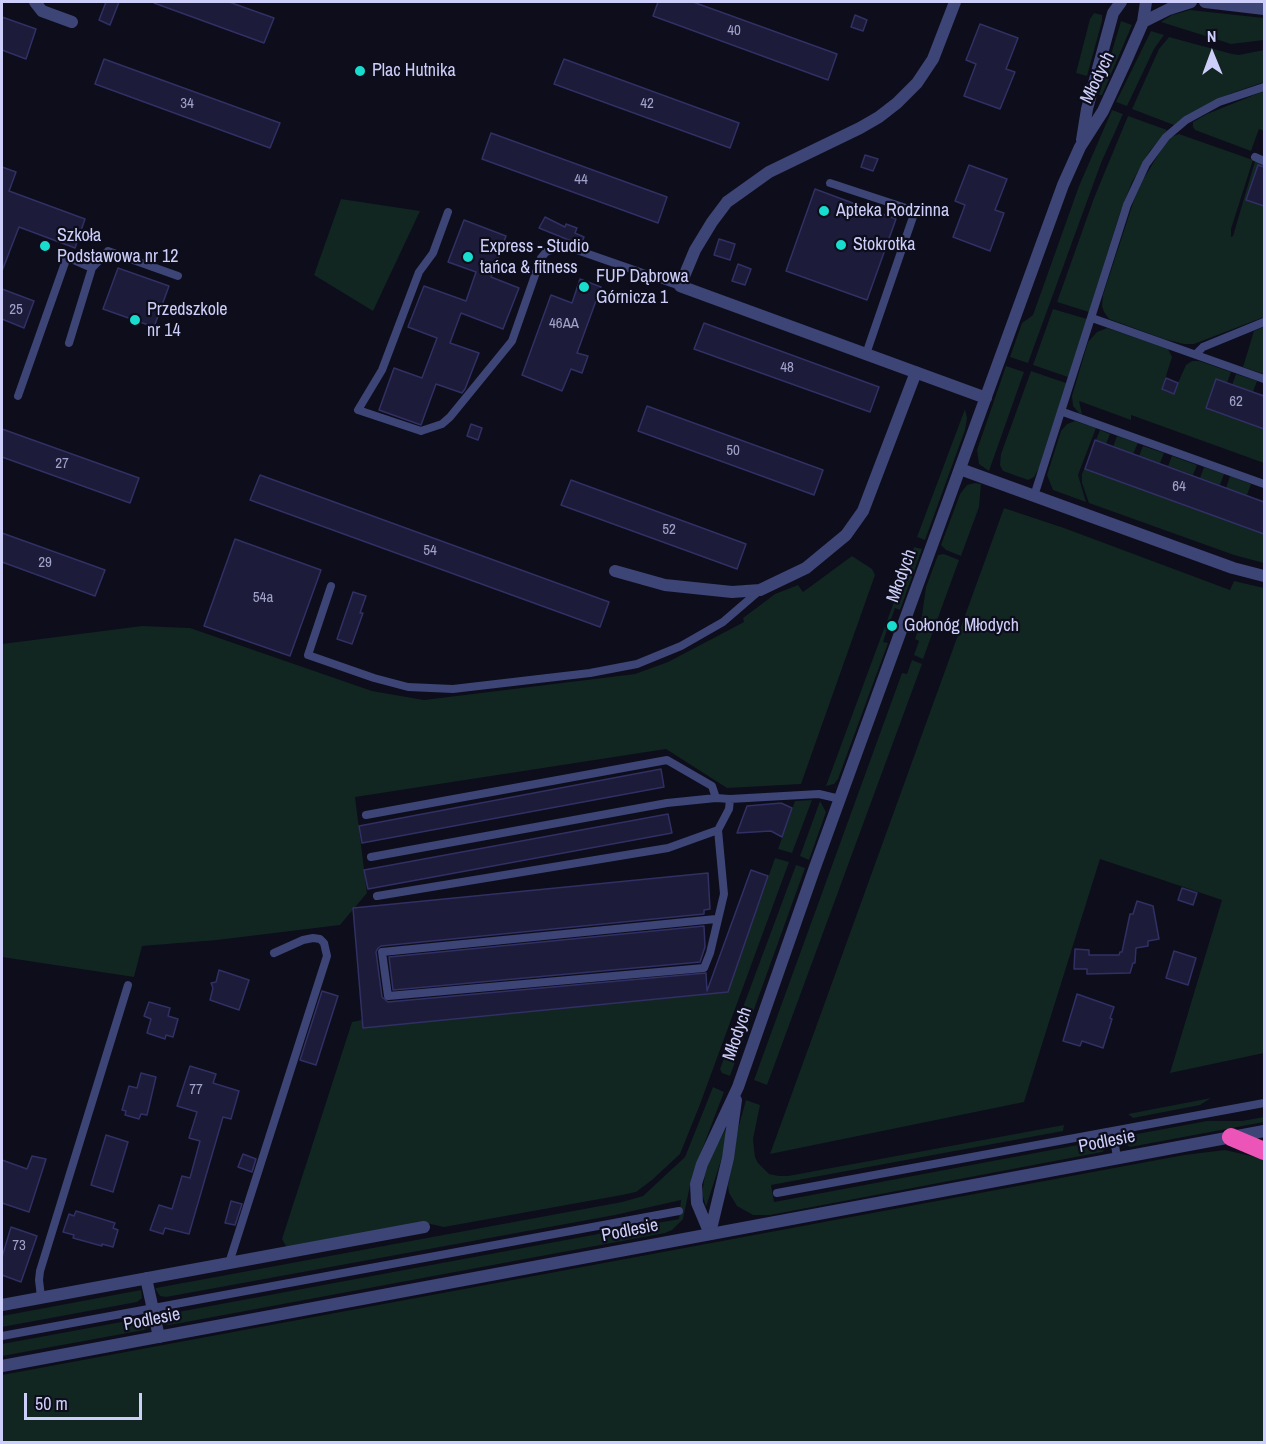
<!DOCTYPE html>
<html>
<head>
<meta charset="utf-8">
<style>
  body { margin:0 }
  #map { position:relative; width:1266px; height:1444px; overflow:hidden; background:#0d0d1b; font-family:"Archivo Narrow",sans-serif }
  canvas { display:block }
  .frame { position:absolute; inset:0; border:3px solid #cdcffa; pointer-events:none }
  .north { position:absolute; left:1182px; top:24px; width:60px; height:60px; -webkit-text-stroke:4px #0d0d1b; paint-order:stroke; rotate:359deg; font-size:16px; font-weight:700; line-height:24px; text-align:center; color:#cdcffa }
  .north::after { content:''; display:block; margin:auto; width:21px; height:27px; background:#cdcffa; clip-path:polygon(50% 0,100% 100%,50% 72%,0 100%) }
  .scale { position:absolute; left:24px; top:1393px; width:118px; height:27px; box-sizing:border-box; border:3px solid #cdcffa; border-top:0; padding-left:8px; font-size:18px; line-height:21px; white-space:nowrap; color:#cdcffa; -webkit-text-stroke:4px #0d0d1b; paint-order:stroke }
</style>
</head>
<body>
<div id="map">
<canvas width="1266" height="1444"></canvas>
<div class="frame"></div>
<div class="north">N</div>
<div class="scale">50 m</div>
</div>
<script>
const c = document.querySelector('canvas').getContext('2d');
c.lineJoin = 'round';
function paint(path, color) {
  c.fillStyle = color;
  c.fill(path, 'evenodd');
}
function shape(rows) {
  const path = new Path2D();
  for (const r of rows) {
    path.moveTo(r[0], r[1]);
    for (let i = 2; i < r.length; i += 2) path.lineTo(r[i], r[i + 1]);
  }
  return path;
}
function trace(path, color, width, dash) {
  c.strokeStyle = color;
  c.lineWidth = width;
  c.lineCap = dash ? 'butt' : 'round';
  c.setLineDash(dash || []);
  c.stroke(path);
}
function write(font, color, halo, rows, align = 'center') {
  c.font = font + ' "Archivo Narrow",sans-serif';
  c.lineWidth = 4.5;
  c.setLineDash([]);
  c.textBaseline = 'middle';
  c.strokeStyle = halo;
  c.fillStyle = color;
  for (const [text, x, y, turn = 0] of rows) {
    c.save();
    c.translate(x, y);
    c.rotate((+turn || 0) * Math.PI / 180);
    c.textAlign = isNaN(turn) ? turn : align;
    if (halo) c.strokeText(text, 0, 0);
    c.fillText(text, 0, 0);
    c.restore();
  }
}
paint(shape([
  [1190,10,1264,18,1264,40,1231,44,1161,22,1172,15],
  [1094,13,1102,15,1102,21,1087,76,1076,73,1090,19],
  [1121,21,1132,25,1102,95,1099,95],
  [1151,31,1164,35,1154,49,1127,106,1116,102],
  [1169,37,1232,54,1239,55,1264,50,1264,82,1232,93,1206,105,1174,125,1132,109,1159,49],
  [1264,91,1264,131,1259,129,1251,151,1195,130,1193,127,1193,122,1207,114],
  [1112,110,1123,114,1101,163,1028,363,1010,357,1022,323,1033,315,1079,186],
  [1128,116,1167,130,1149,152,1132,182,1119,216,1089,312,1057,302,1094,198],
  [1179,134,1253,160,1231,229,1231,237,1233,236,1255,161,1264,165,1264,176,1256,173,1246,199,1264,206,1264,317,1194,344,1184,344,1164,339,1109,319,1104,312,1102,306,1103,295,1134,200,1143,180,1164,145,1171,137],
  [341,199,420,211,373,311,314,275],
  [1053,309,1087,319,1068,377,1033,365],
  [1264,327,1264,374,1243,367,1254,331],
  [1107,328,1168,349,1172,357,1162,389,1173,394,1186,365,1192,361,1199,361,1231,372,1227,383,1216,379,1206,408,1264,429,1264,463,1131,415,1131,420,1079,401,1082,414,1079,413,1073,406,1072,396,1088,342,1097,332],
  [1006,366,1024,372,989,471,979,464,977,450],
  [1031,371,1066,383,1039,468,1034,477,1028,480,1003,471,1000,465,1001,454],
  [1236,374,1257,381,1253,392,1232,385],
  [965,409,967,418,965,430,925,540,917,537],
  [1075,421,1096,428,1078,475,1086,502,1053,490,1047,475,1061,431,1067,424],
  [1100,430,1110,434,1106,444,1095,440,1085,469,1264,534,1264,563,1234,555,1089,503,1082,483,1082,474],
  [1117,436,1138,443,1133,454,1113,447],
  [1143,446,1164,453,1160,463,1139,456],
  [1172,456,1197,465,1193,475,1168,466],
  [1204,467,1224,474,1220,485,1200,478],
  [1230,476,1251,484,1247,495,1226,488],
  [975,483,981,484,979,507,961,556,946,550,941,545,960,494,967,485],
  [1004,508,1064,528,1230,590,1234,581,1264,588,1264,1053,1170,1073,1222,900,1100,859,1024,1102,770,1154],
  [914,547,922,549,900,610,895,608,890,622,887,621],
  [944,554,959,560,923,659,914,655,919,641,915,639,921,622,926,587,938,555],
  [852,556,872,569,875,575,801,784,727,788,666,749,355,797,367,893,340,925,217,940,142,946,134,977,2,957,2,644,142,626,190,628,372,691,424,700,635,674,668,662,744,622,743,618,775,594,798,585,803,592],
  [885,626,888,627,883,642,888,643,838,779,834,784,826,786],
  [912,660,922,664,767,1085,754,1080,902,673,907,674],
  [812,800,792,853,778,849,795,801],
  [820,801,826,812,809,860,800,856],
  [775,858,789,862,699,1107,680,1154,652,1180,636,1192,622,1195,444,1227,426,1223,287,1248,282,1239,352,1022,362,1020,364,1028,728,992],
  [796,865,805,868,730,1076,722,1073,720,1069],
  [713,1087,724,1092,692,1176,683,1219,672,1230,665,1233,170,1325,166,1325,163,1321,167,1314,679,1219,681,1200,615,1215,166,1297,160,1296,156,1290,156,1288,622,1202,643,1196,685,1157],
  [1211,1098,1200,1105,1133,1118,1128,1114],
  [746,1100,760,1105,753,1139,755,1157,758,1163,769,1174,779,1176,788,1176,1064,1125,1063,1131,771,1185,774,1202,1099,1141,1104,1142,1106,1148,1102,1152,770,1215,753,1215,737,1206,729,1193,728,1186,738,1129],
  [1264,1117,1264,1122,1130,1147,1123,1142,1126,1136,1207,1121,1242,1121],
  [727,1127,725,1148,706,1207,702,1193,705,1175,711,1155],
  [1225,1150,1264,1159,1264,1442,2,1442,2,1375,1184,1155],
  [141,1290,142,1298,137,1302,2,1327,2,1316],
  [143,1318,146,1318,149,1323,148,1328,144,1330,2,1356,2,1344]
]), '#112521');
const building = shape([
  [106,2,119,2,110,25,99,20,106,2],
  [155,2,229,2,274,18,264,43,154,3,155,2],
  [658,2,693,2,837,54,828,80,653,16,658,2],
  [855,15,867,20,863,31,851,27,855,15],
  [2,17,36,29,26,59,2,50,2,17],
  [980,24,1018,38,1006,69,1015,72,1000,109,964,96,976,64,966,60,980,24],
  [104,59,280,123,270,148,95,84,104,59],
  [564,59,739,123,730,148,554,84,564,59],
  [491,133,667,197,658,223,482,159,491,133],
  [865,155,878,159,873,171,861,167,865,155],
  [969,165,1007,179,995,210,1004,213,990,251,953,237,965,205,955,201,969,165],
  [1258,165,1264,167,1264,206,1246,200,1258,165],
  [2,167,16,172,9,191,85,219,75,248,19,227,2,271,2,167],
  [815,189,896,219,867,300,786,271,815,189],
  [545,217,565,227,566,224,577,228,575,233,584,237,581,245,539,228,545,217],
  [464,220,506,236,491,277,519,288,503,329,461,313,450,343,479,353,465,389,462,393,436,384,421,425,379,410,394,368,422,378,437,338,408,327,424,286,466,301,476,272,448,262,464,220],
  [719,239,735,244,730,260,714,255,719,239],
  [738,264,751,269,745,285,732,281,738,264],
  [118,268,169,286,154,327,103,309,118,268],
  [580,279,601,287,577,353,588,356,582,373,571,369,562,391,522,375,551,295,572,303,580,279],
  [2,289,34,301,24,328,2,319,2,289],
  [704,323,879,387,870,412,694,349,704,323],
  [1166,378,1178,383,1174,394,1162,389,1166,378],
  [1216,379,1264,396,1264,429,1206,408,1216,379],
  [647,406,823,470,814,495,638,431,647,406],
  [471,424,482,428,478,440,467,436,471,424],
  [2,429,139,478,130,503,2,457,2,429],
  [1095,440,1264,502,1264,534,1085,469,1095,440],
  [260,475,609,602,600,627,250,500,260,475],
  [571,480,746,544,737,569,561,505,571,480],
  [2,533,105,570,95,596,2,562,2,533],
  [235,539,321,570,290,656,204,626,235,539],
  [353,592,366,596,360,613,363,613,352,644,337,639,353,592],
  [661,769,664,787,362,843,359,826,661,769],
  [781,803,792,808,782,837,771,831,737,833,747,806,781,803],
  [668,814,672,833,368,889,364,870,668,814],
  [751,870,768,876,728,992,363,1028,353,908,708,873,710,909,704,910,704,914,381,946,378,948,376,952,382,997,388,1002,706,973,707,991,751,870],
  [1182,888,1197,893,1193,905,1178,900,1182,888],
  [1137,901,1153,906,1159,939,1148,941,1148,946,1136,948,1135,963,1133,963,1130,973,1087,974,1087,969,1074,969,1075,949,1089,950,1089,955,1119,955,1120,952,1122,952,1130,914,1133,914,1137,901],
  [704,926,705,947,700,962,393,990,389,957,704,926],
  [1174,951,1196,958,1188,985,1166,978,1174,951],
  [219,970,249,980,239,1010,210,1000,213,988,211,983,216,982,219,970],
  [322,991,338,996,316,1065,300,1060,322,991],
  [1077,994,1114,1007,1110,1018,1112,1019,1103,1048,1082,1041,1080,1046,1063,1041,1077,994],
  [149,1002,170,1008,168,1016,178,1019,173,1037,166,1035,165,1039,147,1033,151,1019,144,1016,149,1002],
  [190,1066,216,1074,213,1083,239,1091,231,1119,223,1117,189,1234,165,1228,163,1234,150,1230,159,1205,172,1209,182,1176,190,1178,200,1141,189,1138,197,1112,177,1106,190,1066],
  [141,1073,156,1077,147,1115,141,1114,139,1119,125,1115,126,1111,122,1110,129,1086,137,1088,141,1073],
  [106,1135,128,1142,113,1192,91,1185,106,1135],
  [243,1154,256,1159,252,1172,238,1167,243,1154],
  [32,1156,46,1159,29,1212,2,1203,2,1160,27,1169,32,1156],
  [231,1201,242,1204,235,1225,225,1223,231,1201],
  [76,1211,115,1223,113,1228,118,1230,113,1247,102,1244,102,1246,73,1238,74,1235,63,1232,69,1214,74,1216,76,1211],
  [11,1227,37,1236,21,1282,2,1275,2,1257,11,1227]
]);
paint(building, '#1c1b3a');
trace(building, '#313064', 1.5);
trace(shape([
  [1255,157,1264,161],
  [830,183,915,211,866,354],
  [448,212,433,253,419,272,382,370,358,410,421,431,442,424,450,417,512,341,541,258,546,252,556,248,574,249,680,286],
  [1092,318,1264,379],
  [69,343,92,268],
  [1196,354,1203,347,1264,322],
  [18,396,67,257,92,268,108,251,178,276],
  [1063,412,1264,484],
  [1034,496,1127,205,1146,164,1166,137,1186,120,1219,102,1264,87],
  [331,586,308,655,374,678,408,687,453,689,590,673,637,664,681,646,723,622,759,591],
  [366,815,667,760,712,786,716,798],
  [371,857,667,803,716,798,730,799],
  [377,896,668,848,718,830],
  [716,919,382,952,388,996,704,968,710,953,724,894,718,830,729,809,730,799,819,794,840,799],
  [1113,1132,1117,1158],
  [777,1193,1264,1103],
  [229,1263,327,956,324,943,320,939,313,938,303,940,274,953],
  [41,1297,39,1280,40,1271,128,985],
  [2,1336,679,1211]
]), '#3d4476', 8);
trace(shape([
  [35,2,42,11,72,22],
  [955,2,933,59,917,83,897,103,879,117,860,128,769,172,727,202,712,222,695,250,680,286,986,398],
  [1143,22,1169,9,1191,2],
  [1082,140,1087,109,1113,13,1121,2],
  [960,469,1233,568,1264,576],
  [615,571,665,585,732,592,760,590,806,568,846,535,863,511,916,372],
  [710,1233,728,1158,736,1100],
  [710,1234,697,1203,696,1184,702,1164,738,1087,815,867,1063,185,1080,147,1103,111,1126,61,1143,22,1146,2],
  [146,1278,159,1337],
  [2,1305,424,1227]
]), '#3d4476', 12);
trace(shape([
  [1205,2,1264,9],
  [2,1366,1264,1131]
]), '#3d4476', 12);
trace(shape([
  [1231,1137,1264,1151]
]), '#ed54b8', 18);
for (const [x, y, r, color] of [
  [360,71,6,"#17dcce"],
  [824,211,6,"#17dcce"],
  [841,245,6,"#17dcce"],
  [45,246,6,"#17dcce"],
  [468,257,6,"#17dcce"],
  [584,287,6,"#17dcce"],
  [135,320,6,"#17dcce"],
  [892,626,6,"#17dcce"]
]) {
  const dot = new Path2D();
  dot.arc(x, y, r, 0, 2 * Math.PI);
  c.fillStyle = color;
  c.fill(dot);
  trace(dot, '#0d0d1b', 2);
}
write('15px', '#a1a2ca', null, [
  ["40",734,31],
  ["34",187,104],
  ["42",647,104],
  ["44",581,180],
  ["25",16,310],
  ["46AA",564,324],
  ["48",787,368],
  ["62",1236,402],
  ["50",733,451],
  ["27",62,464],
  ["64",1179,487],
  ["52",669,530],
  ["54",430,551],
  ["29",45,563],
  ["54a",263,598],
  ["77",196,1090],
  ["73",19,1246]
]);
write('18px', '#cdcffa', '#0d0d1b', [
  ["Plac Hutnika",372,71],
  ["Apteka Rodzinna",836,211],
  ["Szkoła",57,236],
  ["Podstawowa nr 12",57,257],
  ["Stokrotka",853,245],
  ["Express - Studio",480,247],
  ["tańca & fitness",480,268],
  ["FUP Dąbrowa",596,277],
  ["Górnicza 1",596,298],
  ["Przedszkole",147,310],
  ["nr 14",147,331],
  ["Gołonóg Młodych",904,626]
], 'left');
write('18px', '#cdcffa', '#0d0d1b', [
  ["Młodych",1098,78,-64],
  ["Młodych",902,576,-70],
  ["Młodych",738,1034,-71],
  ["Podlesie",1107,1142,-11],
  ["Podlesie",630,1231,-11],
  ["Podlesie",152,1320,-11]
]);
</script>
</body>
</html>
